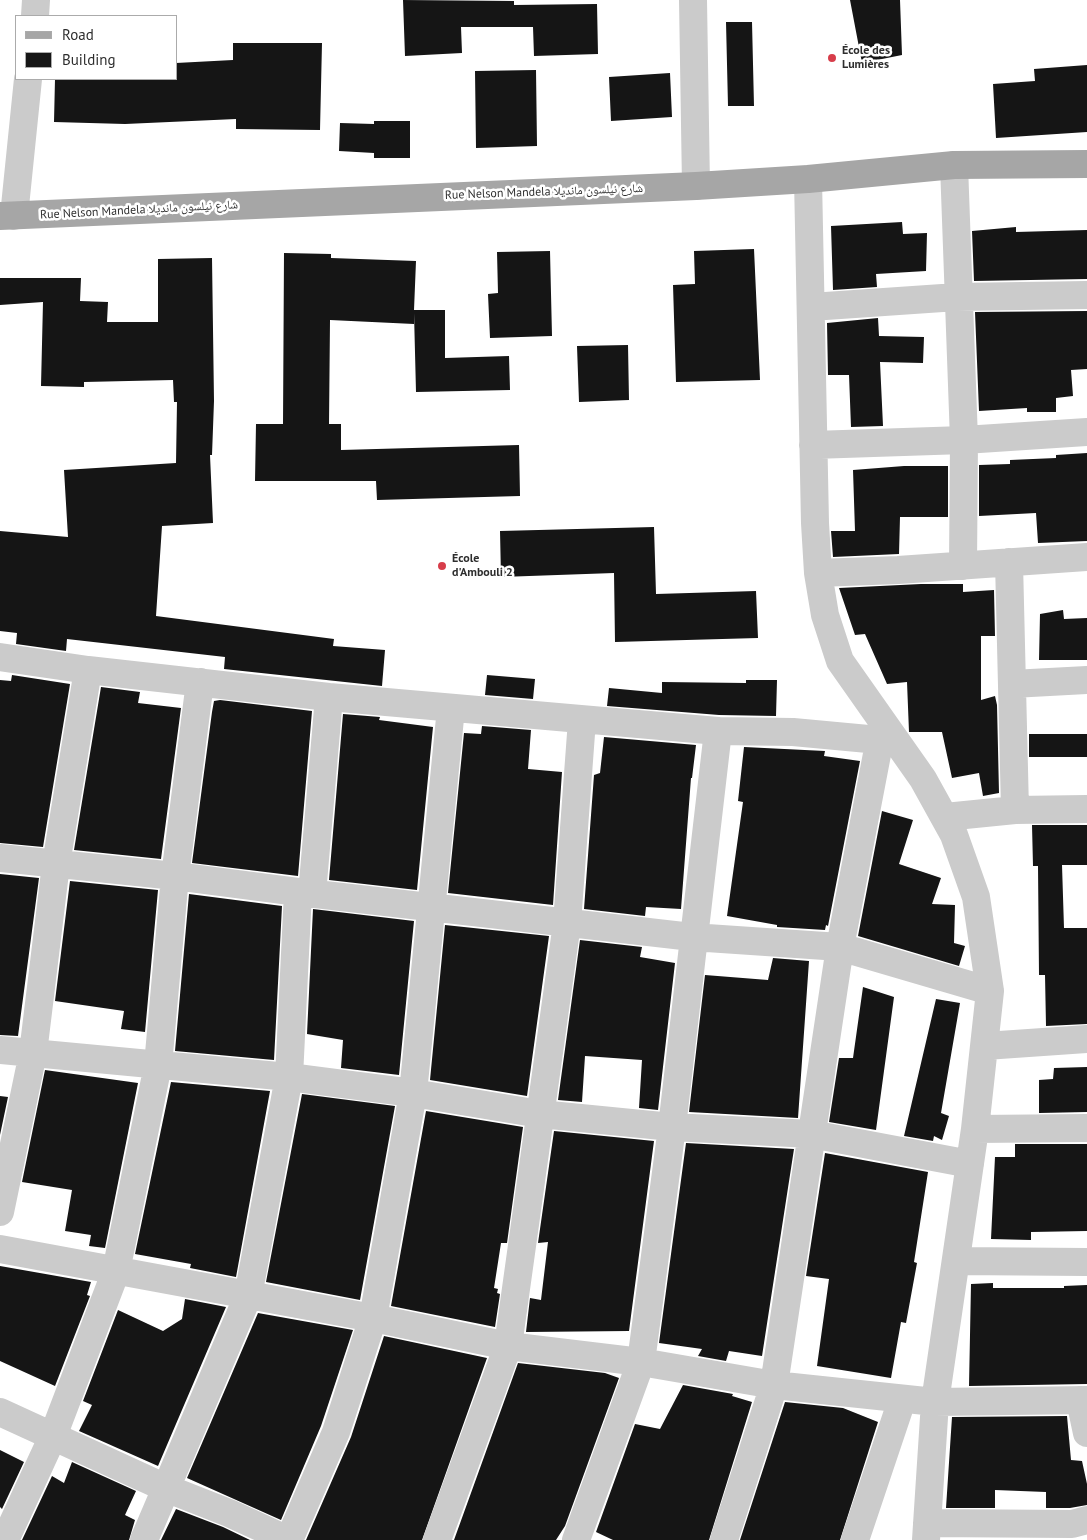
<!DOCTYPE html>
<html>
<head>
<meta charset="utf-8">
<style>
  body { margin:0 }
  #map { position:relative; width:1087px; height:1540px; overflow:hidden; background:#fff; font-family:"PT Sans",sans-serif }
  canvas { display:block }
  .legend { position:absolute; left:15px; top:15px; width:162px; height:65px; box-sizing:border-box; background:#fff; border:1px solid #ababab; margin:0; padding:6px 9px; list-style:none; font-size:15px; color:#2e2e2e }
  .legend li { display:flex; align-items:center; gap:10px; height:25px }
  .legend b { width:25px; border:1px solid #ababab }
</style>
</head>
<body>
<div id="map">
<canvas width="1087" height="1540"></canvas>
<ul class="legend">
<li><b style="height:6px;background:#a6a6a6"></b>Road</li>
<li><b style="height:14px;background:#151515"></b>Building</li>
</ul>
</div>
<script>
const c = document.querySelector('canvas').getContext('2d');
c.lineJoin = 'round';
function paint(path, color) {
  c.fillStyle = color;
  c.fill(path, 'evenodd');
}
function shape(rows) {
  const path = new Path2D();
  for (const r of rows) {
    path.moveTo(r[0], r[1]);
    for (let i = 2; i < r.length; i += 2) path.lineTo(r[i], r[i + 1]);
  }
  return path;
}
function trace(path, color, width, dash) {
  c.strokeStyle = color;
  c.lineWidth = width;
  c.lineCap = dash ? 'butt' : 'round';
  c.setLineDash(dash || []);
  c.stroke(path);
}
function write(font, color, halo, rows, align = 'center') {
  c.font = font + ' "PT Sans","Noto Naskh Arabic",sans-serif';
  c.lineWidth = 5;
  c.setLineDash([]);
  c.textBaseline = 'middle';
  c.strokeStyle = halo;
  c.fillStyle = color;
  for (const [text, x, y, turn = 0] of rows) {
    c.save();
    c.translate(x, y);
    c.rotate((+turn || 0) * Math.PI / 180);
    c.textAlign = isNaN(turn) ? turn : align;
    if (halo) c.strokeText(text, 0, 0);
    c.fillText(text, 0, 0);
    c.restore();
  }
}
paint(shape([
  [403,0,514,1,514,5,597,4,598,54,534,56,533,27,461,27,462,53,405,56],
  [850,0,900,0,902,55,862,63],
  [726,22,752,22,754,106,728,106],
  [233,43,322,43,320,130,236,129,236,119,125,124,54,122,55,79,176,79,176,63,233,60],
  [1087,65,1087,132,996,138,993,84,1035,81,1034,69],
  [536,70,537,146,476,148,475,71],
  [670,73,672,117,611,121,609,77],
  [374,121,410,121,410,158,374,158,374,153,339,151,340,123,374,124],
  [902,222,903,234,927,233,926,271,876,274,877,287,833,290,831,226],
  [1016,227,1016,232,1087,230,1087,279,974,281,972,231],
  [754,249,760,380,676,382,673,285,695,284,694,251],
  [550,251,552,336,490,338,488,294,498,293,497,252],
  [284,253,331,254,331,258,416,261,414,310,445,310,445,358,509,356,510,390,416,392,414,313,414,324,330,320,329,424,341,424,341,450,519,445,520,496,377,500,376,481,255,481,256,424,283,424],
  [212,258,214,401,212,455,210,455,213,523,162,526,156,616,334,639,333,646,385,650,382,686,224,669,225,657,67,639,66,651,16,644,17,633,0,631,0,531,68,537,64,470,176,463,177,402,174,402,173,380,84,382,84,387,41,386,43,302,0,305,0,278,81,278,80,301,108,302,107,322,158,322,158,259],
  [1087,311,1087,369,1071,370,1073,396,1056,398,1056,412,1027,412,1027,408,979,411,975,312],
  [878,318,879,336,924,337,923,363,880,362,883,426,851,427,849,375,828,375,827,323],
  [628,345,629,400,579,402,577,346],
  [1087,453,1087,541,1038,543,1036,513,979,516,979,465,1010,464,1010,460,1056,458,1056,455],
  [904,466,948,466,948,517,900,517,899,554,833,557,831,531,855,531,853,470],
  [654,527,656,594,756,591,758,638,615,642,614,573,501,577,500,531],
  [921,584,963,584,963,592,994,590,995,636,981,636,981,700,995,696,997,705,999,793,983,796,979,773,952,778,942,732,909,732,907,682,887,684,865,634,855,635,839,588],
  [1063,610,1064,619,1087,618,1087,660,1039,660,1040,614],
  [12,675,70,684,43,847,0,843,0,680,11,681],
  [487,675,535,679,533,699,485,695],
  [746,680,777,680,776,716,719,715,607,706,609,688,662,693,662,682,746,683],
  [101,687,140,692,138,703,181,708,161,859,74,850],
  [220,700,312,711,298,876,192,863,212,712,214,701],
  [343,714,380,717,379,720,433,727,417,890,329,880],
  [482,726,531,730,528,769,562,772,553,905,448,893,464,733,481,734],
  [1029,734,1087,734,1087,757,1029,757],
  [604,737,696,745,692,778,691,778,681,909,646,907,645,916,584,909,594,775,600,773],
  [744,747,825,751,824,756,860,761,828,926,826,925,825,930,777,927,777,925,727,916,743,802,738,801],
  [882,811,913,820,899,864,941,878,932,904,955,905,954,943,965,946,959,966,858,936],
  [1032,825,1087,825,1087,865,1062,865,1064,928,1087,928,1087,1024,1046,1026,1045,975,1039,975,1038,866,1033,866],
  [0,874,39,878,18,1036,0,1035],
  [70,881,158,890,145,1032,121,1029,124,1011,55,1001],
  [189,894,282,906,274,1060,175,1051],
  [313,909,414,921,399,1075,341,1068,343,1040,307,1034],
  [445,925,549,936,527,1096,430,1080],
  [580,940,642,947,640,957,675,963,658,1110,639,1108,642,1060,585,1056,582,1102,558,1100],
  [773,958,809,961,798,1118,689,1112,705,975,768,980],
  [863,987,894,997,876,1130,829,1122,839,1058,853,1058],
  [936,999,960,1003,941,1113,949,1116,942,1140,934,1136,933,1141,904,1136],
  [1087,1067,1087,1112,1039,1113,1039,1080,1053,1079,1054,1068],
  [45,1070,138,1083,105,1248,89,1246,91,1235,65,1231,72,1190,22,1182],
  [171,1082,270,1091,236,1277,190,1268,191,1264,135,1254],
  [302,1094,395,1106,360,1300,266,1282],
  [0,1096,8,1097,0,1135],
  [426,1111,523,1127,507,1243,501,1243,494,1288,498,1289,497,1293,500,1294,495,1327,391,1306],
  [554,1131,654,1141,629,1331,526,1332,530,1298,541,1300,548,1242,538,1243],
  [686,1143,794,1149,762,1356,729,1351,726,1361,698,1356,702,1349,659,1343],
  [1015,1144,1087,1144,1087,1231,1031,1232,1031,1240,991,1239,995,1157,1015,1157],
  [825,1153,928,1172,914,1262,917,1263,906,1323,901,1322,891,1378,817,1366,829,1279,806,1276],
  [0,1266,91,1282,87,1295,90,1296,55,1386,0,1361],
  [993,1283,993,1288,1064,1288,1064,1286,1087,1285,1087,1384,969,1386,971,1284],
  [185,1299,226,1307,158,1466,79,1431,92,1405,83,1401,118,1310,163,1331,182,1319],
  [258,1313,353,1330,321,1426,281,1520,187,1478],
  [384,1336,487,1358,422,1540,306,1540,351,1437],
  [518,1363,605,1373,619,1378,565,1526,556,1540,454,1540],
  [683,1385,733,1394,732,1396,752,1402,709,1540,613,1540,596,1532,635,1424,660,1429],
  [785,1402,843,1408,878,1422,840,1540,740,1540],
  [1067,1416,1071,1460,1082,1461,1087,1484,1087,1505,1070,1508,1046,1508,1046,1492,995,1490,995,1508,946,1508,952,1417],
  [0,1450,24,1462,2,1509,0,1507],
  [72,1462,136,1491,125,1515,135,1520,129,1540,22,1540,52,1476,64,1483],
  [176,1509,223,1527,250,1540,161,1540]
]), '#151515');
trace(shape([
  [693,0,696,186],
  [35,16,36,0],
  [954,165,964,440,963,566],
  [808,179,815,523,818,573,825,615,840,661,923,779,954,835,976,897,990,991,975,1129,935,1402,926,1540],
  [14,216,28,79],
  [811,307,957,297,1087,295],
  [813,445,964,440,1087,432],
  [1009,562,1015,810],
  [818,573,898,570,1087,557],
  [0,657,88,670,329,697,718,731,793,732,879,740],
  [1012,684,1087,680],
  [945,817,1015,810,1087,809],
  [0,858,175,876,298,892,692,937,840,947,990,991],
  [312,894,329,697],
  [985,1046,1087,1039],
  [0,1050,289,1077,413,1093,540,1114,672,1127,811,1134,970,1164],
  [975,1129,1087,1128],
  [0,1212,33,1053,56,864,88,670],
  [0,1249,373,1318,508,1346,641,1362,774,1385,935,1402,1087,1400],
  [956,1261,1087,1262],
  [1080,1400,1087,1433],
  [0,1412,168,1489,229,1513,288,1540],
  [927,1523,1072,1524,1087,1520],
  [5,1540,53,1436,116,1271,158,1065,175,876,200,682],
  [144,1540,248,1296,289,1077,298,892],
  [289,1540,336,1432,373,1318,413,1093,451,708],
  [437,1540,508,1346,567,923,582,720],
  [576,1540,641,1362,672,1127,718,731],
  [724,1540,774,1385,840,947,883,723],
  [855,1540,902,1400]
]), '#cbcbcb', 28);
trace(shape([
  [0,216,696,186,808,179,954,165,1087,164]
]), '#a6a6a6', 28);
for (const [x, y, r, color] of [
  [832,58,5,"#d73d4a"],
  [442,566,5,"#d73d4a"]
]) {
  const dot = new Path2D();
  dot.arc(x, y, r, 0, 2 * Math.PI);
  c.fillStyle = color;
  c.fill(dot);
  trace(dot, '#fff', 2);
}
write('bold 12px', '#2e2e2e', '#fff', [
  ["École des",842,51],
  ["Lumières",842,65],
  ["École",452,559],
  ["d'Ambouli 2",452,573]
], 'left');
write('12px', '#2e2e2e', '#fff', [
  ["Rue Nelson Mandela شارع نيلسون مانديلا",544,192,-2],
  ["Rue Nelson Mandela شارع نيلسون مانديلا",139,210,-3]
]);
</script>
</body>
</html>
